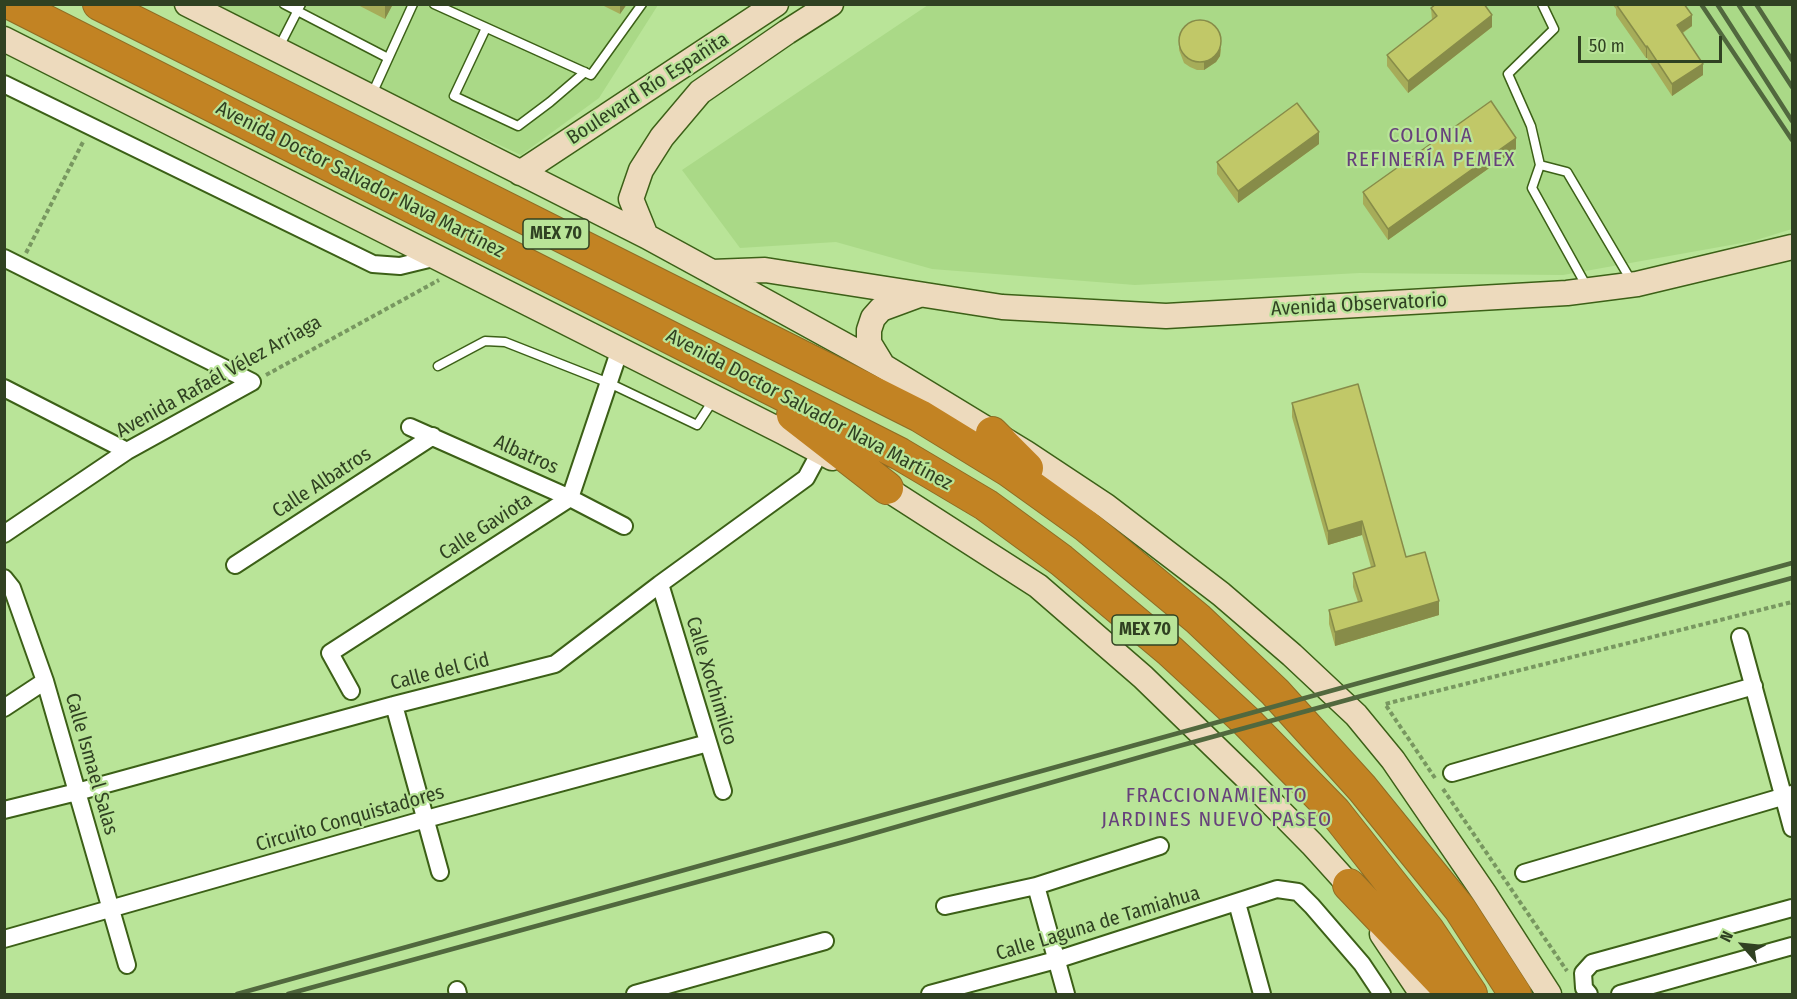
<!DOCTYPE html>
<html>
<head>
<meta charset="utf-8">
<style>
  body { margin:0 }
  #map { position:relative; width:1797px; height:999px; overflow:hidden; background:#b9e498; font-family:"Fira Sans Condensed",sans-serif }
  canvas { display:block }
  .frame { position:absolute; inset:0; border:6px solid #304122; pointer-events:none }
  .north { position:absolute; left:1713px; top:915px; width:60px; height:60px; -webkit-text-stroke:4px #b9e498; paint-order:stroke; rotate:297deg; font-size:16px; font-weight:700; line-height:24px; text-align:center; color:#304122 }
  .north::after { content:''; display:block; margin:auto; width:21px; height:27px; background:#304122; clip-path:polygon(50% 0,100% 100%,50% 72%,0 100%) }
  .scale { position:absolute; left:1578px; top:36px; width:144px; height:27px; box-sizing:border-box; border:3px solid #304122; border-top:0; padding-left:8px; font-size:18px; line-height:21px; white-space:nowrap; color:#304122; -webkit-text-stroke:4px #b9e498; paint-order:stroke }
</style>
</head>
<body>
<div id="map">
<canvas width="1797" height="999"></canvas>
<div class="frame"></div>
<div class="north">N</div>
<div class="scale">50 m</div>
</div>
<script>
const c = document.querySelector('canvas').getContext('2d');
c.lineJoin = 'round';
function paint(path, color) {
  c.fillStyle = color;
  c.fill(path, 'evenodd');
}
function shape(rows) {
  const path = new Path2D();
  for (const r of rows) {
    if (r.length === 3) {
      path.moveTo(r[0] + r[2], r[1]);
      path.arc(r[0], r[1], r[2], 0, 2 * Math.PI);
      continue;
    }
    path.moveTo(r[0], r[1]);
    for (let i = 2; i < r.length; i += 2) path.lineTo(r[i], r[i + 1]);
  }
  return path;
}
function trace(path, color, width, dash) {
  c.strokeStyle = color;
  c.lineWidth = width;
  c.lineCap = dash ? 'butt' : 'round';
  c.setLineDash(dash || []);
  c.stroke(path);
}
function write(font, color, halo, rows, align = 'center') {
  c.font = font + ' "Fira Sans Condensed",sans-serif';
  c.lineWidth = 4.5;
  c.setLineDash([]);
  c.textBaseline = 'middle';
  c.strokeStyle = halo;
  c.fillStyle = color;
  for (const [text, x, y, turn = 0] of rows) {
    c.save();
    c.translate(x, y);
    c.rotate((+turn || 0) * Math.PI / 180);
    c.textAlign = isNaN(turn) ? turn : align;
    if (halo) c.strokeText(text, 0, 0);
    c.fillText(text, 0, 0);
    c.restore();
  }
}
paint(shape([
  [213,5,658,5,599,98,521,155,336,69],
  [928,5,1792,5,1792,229,1753,241,1563,275,1360,273,1135,285,932,269,836,242,740,248,682,170]
]), '#aad987');
const lane = shape([
  [284,4,388,58],
  [434,4,591,75,642,4],
  [1542,4,1554,29,1508,74,1531,126,1540,165,1532,188,1587,287],
  [486,28,454,96,518,126,550,102,585,72],
  [279,47,301,4],
  [372,94,413,4],
  [1540,165,1567,172,1632,282],
  [438,366,485,341,505,342,609,383,697,425,714,399]
]);
const street = shape([
  [4,84,373,264,400,266,437,257],
  [4,258,252,382],
  [4,388,127,451],
  [410,427,570,498,624,526],
  [4,534,127,451,252,382],
  [235,565,433,436],
  [4,578,12,588,45,681,127,965],
  [660,584,723,791],
  [1740,637,1792,828],
  [351,691,330,653,570,498,620,349],
  [394,705,440,872],
  [4,708,45,681],
  [1452,773,1754,686],
  [4,810,77,792,394,705,555,664,660,584,806,478,820,452],
  [1524,873,1792,794],
  [1036,886,1066,994],
  [1237,903,1262,994],
  [945,906,1036,886,1160,846],
  [4,939,426,819,708,743],
  [457,990,458,994],
  [635,994,825,941],
  [930,994,1056,960,1277,889,1298,892,1312,906,1362,964,1382,994],
  [1589,994,1584,988,1583,973,1592,963,1792,908],
  [1620,994,1792,946]
]);
const secondary = shape([
  [187,4,646,236,712,272,883,366,1026,453,1106,506,1221,594,1292,655,1356,715,1393,760,1484,893,1549,994],
  [4,39,783,432,832,458],
  [520,173,776,4],
  [646,236,631,199,641,170,662,137,700,92,787,32,831,4],
  [712,272,765,270,1002,307,1166,316,1567,293,1637,284,1792,247],
  [883,366,869,343,869,330,873,318,881,309,919,295],
  [873,480,1038,586,1143,677,1246,777,1312,844,1349,885,1357,898],
  [1382,934,1422,994]
]);
const highway = shape([
  [12,4,900,454,986,505,1061,560,1170,651,1246,721,1335,812,1428,930,1471,994],
  [99,4,920,416,1008,470,1086,526,1198,619,1275,692,1362,788,1460,909,1515,994],
  [793,415,887,488],
  [992,433,1027,468],
  [1349,885,1453,994]
]);
trace(lane, '#3c6017', 11);
trace(street, '#3c6017', 20);
trace(secondary, '#3c6017', 27);
trace(highway, '#8f6c23', 34);
trace(shape([
  [26,253,83,142],
  [266,375,439,280],
  [1435,778,1385,704,1792,602],
  [1443,789,1567,971]
]), '#789760', 4, [4.5, 3]);
trace(lane, '#fff', 8);
trace(street, '#fff', 16);
trace(secondary, '#eddabd', 24);
trace(highway, '#c28323', 32);
trace(shape([
  [1701,4,1792,140],
  [1717,4,1792,121],
  [1738,4,1792,87],
  [1756,4,1792,60],
  [237,994,1792,563],
  [288,994,847,841,1179,746,1792,578]
]), '#51683e', 4.5);
paint(shape([
  [356,4,393,4,385,19],
  [600,4,627,4,620,14],
  [1612,4,1684,4,1692,26,1683,33,1703,75,1672,96,1647,58,1646,58,1616,15,1616,9],
  [1431,8,1492,27,1408,93,1387,66,1387,55,1432,20],
  [1179,42,1221,49,1220,56,1216,62,1204,70,1197,70,1190,67,1184,63,1179,50],
  [1319,144,1238,203,1217,174,1217,162],
  [1516,149,1388,240,1363,204,1363,192],
  [1292,403,1406,557,1439,615,1335,646,1329,624,1329,610,1358,602,1353,587,1353,573,1371,567,1362,535,1328,545,1292,417]
]), '#a6ac59');
paint(shape([
  [385,4,393,4,385,19],
  [621,4,627,4,620,14,620,6],
  [1492,15,1492,27,1408,93,1408,81],
  [1692,15,1692,26,1677,36,1677,25],
  [1221,41,1220,56,1216,62,1204,70,1204,62],
  [1647,46,1647,58,1646,58,1646,47],
  [1703,64,1703,75,1672,96,1672,84],
  [1319,132,1319,144,1238,203,1238,191],
  [1516,138,1516,149,1388,240,1388,229],
  [1362,521,1362,535,1328,545,1328,531],
  [1439,601,1439,615,1335,646,1335,632]
]), '#878c49');
const building = shape([
  [1436,4,1484,4,1492,15,1408,81,1387,55,1437,16,1431,8,1436,4],
  [1616,4,1684,4,1692,15,1677,25,1703,64,1672,84,1647,46,1646,47,1616,4],
  [1200,41,21],
  [1491,101,1516,138,1388,229,1363,192,1491,101],
  [1297,103,1319,132,1238,191,1217,162,1297,103],
  [1358,384,1406,557,1425,552,1439,601,1335,632,1329,610,1362,601,1353,573,1375,566,1362,521,1328,531,1292,403,1358,384]
]);
paint(building, '#c1c868');
trace(building, '#878c49', 1.5);
for (const [x, y, w] of [
  [556,234,66],
  [1145,630,66]
]) {
  const box = new Path2D();
  box.roundRect(x - w / 2, y - 15, w, 30, 4.5);
  c.fillStyle = '#b9e498';
  c.fill(box);
  trace(box, '#304122', 1.5);
}
write('bold 18px', '#304122', null, [
  ["MEX 70",556,234],
  ["MEX 70",1145,630]
]);
write('20px', '#304122', '#b9e498', [
  ["Boulevard Río Españita",648,89,-33],
  ["Avenida Doctor Salvador Nava Martínez",360,180,27],
  ["Avenida Observatorio",1359,305,-3],
  ["Avenida Rafaél Vélez Arriaga",219,377,-29],
  ["Avenida Doctor Salvador Nava Martínez",809,410,28],
  ["Albatros",526,455,24],
  ["Calle Albatros",322,483,-33],
  ["Calle Gaviota",486,527,-33],
  ["Calle del Cid",440,672,-14],
  ["Calle Xochimilco",711,681,73],
  ["Calle Ismael Salas",91,764,74],
  ["Circuito Conquistadores",350,819,-16],
  ["Calle Laguna de Tamiahua",1098,924,-17]
]);
c.letterSpacing = '1.5px';
write('21px', '#66417b', '#b9e498', [
  ["COLONIA",1431,136],
  ["REFINERÍA PEMEX",1431,160],
  ["FRACCIONAMIENTO",1217,796],
  ["JARDINES NUEVO PASEO",1217,820]
]);
c.letterSpacing = '0px';
</script>
</body>
</html>
